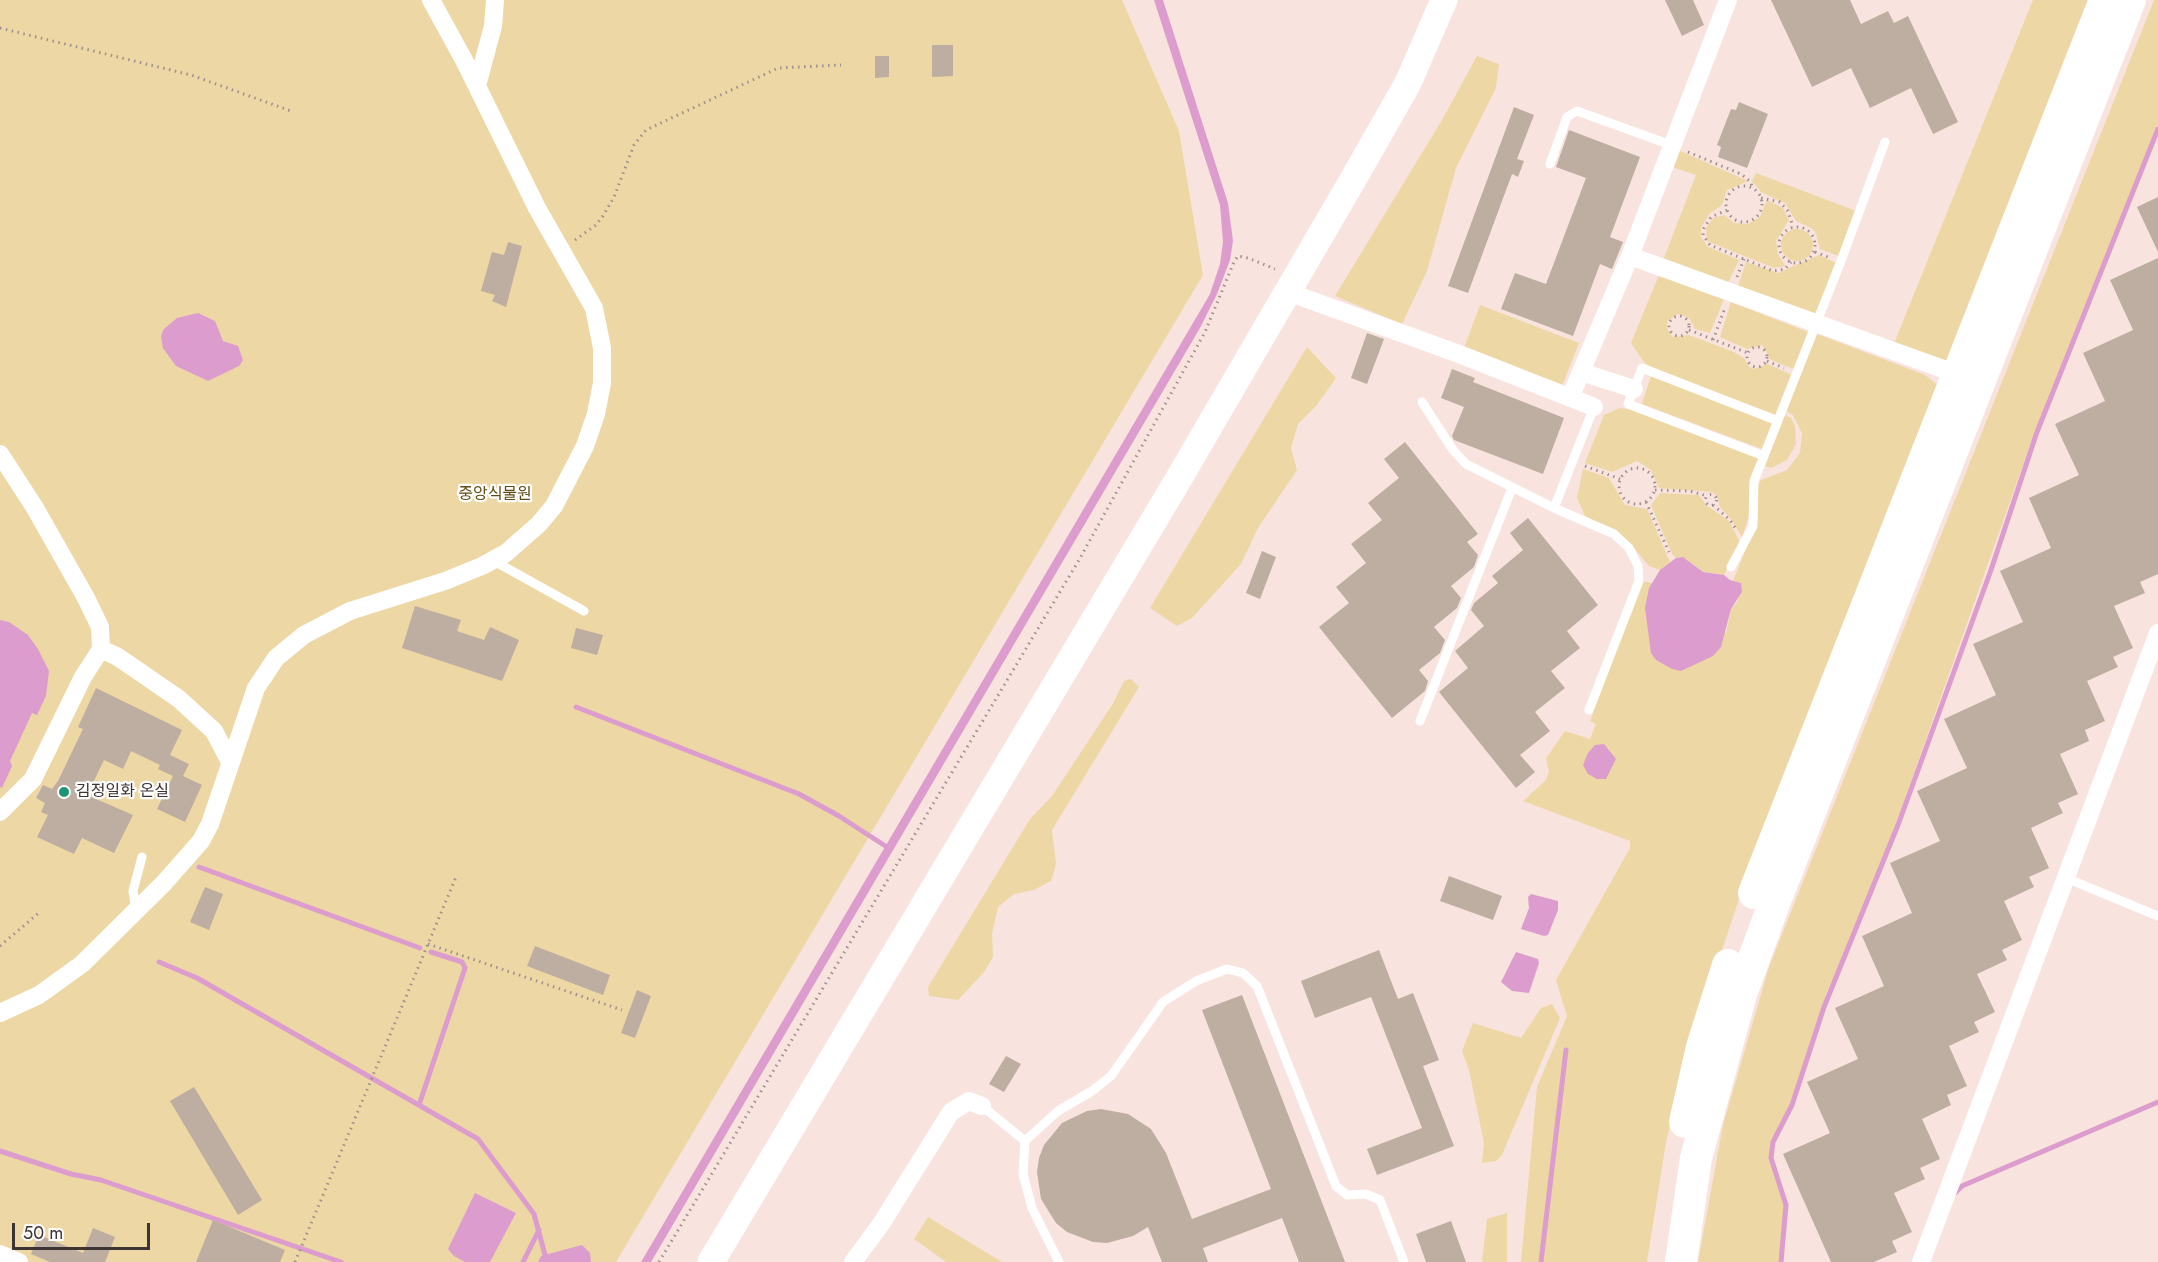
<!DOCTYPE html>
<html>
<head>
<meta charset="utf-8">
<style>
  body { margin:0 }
  #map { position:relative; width:2158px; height:1262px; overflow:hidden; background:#f9e3de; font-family:Jost,sans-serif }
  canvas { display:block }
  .scale { position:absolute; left:12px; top:1223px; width:138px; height:27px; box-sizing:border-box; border:3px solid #3c3332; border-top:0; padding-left:8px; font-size:18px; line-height:21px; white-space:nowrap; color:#3c3332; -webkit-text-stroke:4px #fff; paint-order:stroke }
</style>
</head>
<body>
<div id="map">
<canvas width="2158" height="1262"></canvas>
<div class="scale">50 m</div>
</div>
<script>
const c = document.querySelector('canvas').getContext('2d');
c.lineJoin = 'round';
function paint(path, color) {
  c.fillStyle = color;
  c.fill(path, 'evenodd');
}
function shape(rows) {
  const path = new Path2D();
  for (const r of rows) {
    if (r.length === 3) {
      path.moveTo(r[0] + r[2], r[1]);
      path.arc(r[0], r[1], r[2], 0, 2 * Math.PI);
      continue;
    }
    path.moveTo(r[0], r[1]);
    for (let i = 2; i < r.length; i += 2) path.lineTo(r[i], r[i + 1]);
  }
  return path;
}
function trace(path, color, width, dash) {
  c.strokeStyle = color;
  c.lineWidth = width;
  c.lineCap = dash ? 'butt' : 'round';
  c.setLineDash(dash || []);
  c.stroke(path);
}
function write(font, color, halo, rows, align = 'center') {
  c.font = font + ' Jost,"Noto Sans KR",sans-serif';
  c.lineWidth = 4.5;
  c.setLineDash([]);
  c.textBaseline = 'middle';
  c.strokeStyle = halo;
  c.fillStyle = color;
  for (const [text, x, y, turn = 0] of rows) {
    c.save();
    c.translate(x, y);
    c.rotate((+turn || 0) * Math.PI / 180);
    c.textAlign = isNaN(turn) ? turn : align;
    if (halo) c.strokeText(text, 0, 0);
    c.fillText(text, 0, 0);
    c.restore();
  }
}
paint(shape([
  [0,0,1122,0,1179,131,1203,275,616,1262,0,1262],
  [2033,0,2092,0,1949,360,1938,360,1893,346],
  [2154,0,2158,0,2158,124,2035,431,1896,824,1849,946,1827,991,1791,1106,1771,1141,1769,1159,1784,1206,1780,1262,1698,1262,1723,1125,1769,967],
  [1477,56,1499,64,1496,88,1456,168,1427,271,1402,324,1335,296,1442,120],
  [1678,150,1748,181,1727,190,1722,205,1709,214,1701,228,1701,237,1708,247,1739,260,1728,283,1664,258,1696,175,1675,168,1673,163],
  [1756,173,1856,211,1839,256,1820,249,1816,234,1813,229,1796,221,1785,203,1761,192,1752,181],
  [1767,200,1783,208,1789,220,1776,241,1778,254,1785,266,1774,268,1707,241,1706,228,1713,218,1724,215,1734,223,1748,224,1760,217],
  [1797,245,16],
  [1819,255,1836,263,1816,314,1738,286,1746,262,1778,273],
  [1659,275,1724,299,1710,333,1695,329,1689,318,1678,314,1667,321,1667,328,1672,337,1689,335,1734,352,1744,358,1749,367,1754,369,1768,364,1792,375,1776,415,1651,368,1644,362,1631,343],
  [1731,302,1808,332,1794,369,1771,360,1762,345,1747,349,1720,337],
  [1480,305,1579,343,1562,386,1464,348],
  [1817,334,1925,375,1940,387,1758,842,1688,1052,1666,1142,1647,1262,1521,1262,1537,1087,1567,1016,1556,980,1630,848,1630,841,1523,801,1546,780,1549,771,1546,758,1565,731,1590,739,1596,724,1590,721,1641,581,1652,583,1649,588,1726,633,1731,609,1738,601,1741,583,1733,581,1758,519,1758,485,1761,480,1787,470,1800,453,1802,433,1793,415,1786,411],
  [1307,347,1336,378,1316,406,1298,424,1291,448,1297,470,1258,528,1241,564,1192,618,1177,626,1150,608],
  [1651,376,1771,423,1772,425,1762,449,1642,404],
  [1620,408,1634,410,1760,458,1749,486,1749,516,1742,537,1731,519,1720,507,1717,496,1712,492,1659,488,1651,470,1637,461,1612,472,1585,463,1604,415],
  [1785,415,1791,418,1795,426,1796,444,1787,460,1771,468,1765,466],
  [1583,469,1609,478,1625,505,1647,509,1670,562,1660,570,1649,566,1628,541,1585,516,1577,498],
  [1660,493,1699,495,1706,505,1729,521,1740,542,1724,575,1703,572,1683,557,1676,558,1672,554,1651,505],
  [1131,679,1139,687,1052,830,1056,864,1051,881,1034,890,1014,894,998,907,992,934,993,957,984,972,958,1000,929,996,928,987,1030,819,1052,796,1114,702,1124,681],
  [1552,1004,1560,1018,1502,1155,1496,1161,1482,1163,1484,1143,1469,1070,1462,1051,1473,1023,1521,1038,1541,1008],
  [1507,1213,1507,1262,1482,1262,1487,1219],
  [928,1217,1002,1262,946,1262,914,1239]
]), '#edd7a5');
paint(shape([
  [1154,0,1163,0,1228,203,1233,241,1230,260,1217,294,1200,328,651,1262,641,1262,1210,294,1220,264,1223,242,1220,205],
  [198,313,215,321,223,341,238,346,243,360,239,366,208,381,176,366,163,348,161,337,163,330,177,318],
  [1683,557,1703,572,1724,575,1730,580,1741,583,1742,592,1731,609,1721,647,1713,656,1681,671,1672,669,1656,660,1651,653,1645,608,1649,588,1660,570,1676,558],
  [0,620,9,622,28,635,38,649,49,671,46,696,37,715,32,713,10,761,12,766,2,788,0,787],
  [1604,744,1616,759,1606,779,1597,779,1588,774,1583,765,1588,753,1595,745],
  [1531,894,1558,901,1558,910,1548,935,1544,936,1521,929,1529,908,1528,897],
  [1516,952,1538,959,1539,963,1529,993,1512,991,1501,982],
  [475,1193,516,1213,490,1262,465,1262,454,1256,448,1249],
  [582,1245,590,1253,591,1262,538,1262,541,1256]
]), '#dc9ccd');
trace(shape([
  [576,707,799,794,839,816,890,849],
  [199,867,420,948],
  [159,962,197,978,478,1139,534,1214,545,1255],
  [419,1105,465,968,462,962,431,952],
  [0,1151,71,1174,101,1180,341,1262],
  [1955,1193,1962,1186,2158,1102],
  [523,1262,539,1230],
  [1541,1262,1566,1050],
  [1781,1262,1786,1205,1771,1158,1773,1142,1792,1105,1824,1007,1898,825,1991,570,2037,432,2158,129]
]), '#dc9ccd', 5);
paint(shape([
  [1665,0,1693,0,1704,25,1682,36],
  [1771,0,1850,0,1861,24,1888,11,1894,23,1908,16,1958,122,1933,134,1911,88,1870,108,1851,68,1812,87],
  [932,45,953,45,953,76,932,77],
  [875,56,889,56,889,77,875,78],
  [1739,102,1768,114,1747,168,1718,157,1721,147,1717,145,1731,109,1736,110],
  [1514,107,1534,115,1517,159,1524,161,1518,177,1512,174,1468,293,1448,286],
  [1569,130,1640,157,1610,237,1623,242,1612,269,1600,264,1573,336,1501,309,1515,273,1546,284,1586,178,1556,167],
  [2158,197,2158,252,2137,207],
  [508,242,522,246,506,307,492,301,495,295,481,291,492,252,504,255],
  [2158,258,2158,574,2140,582,2145,593,2114,606,2133,648,2113,657,2118,667,2087,681,2105,721,2085,730,2089,741,2060,754,2078,794,2058,803,2063,813,2031,828,2049,868,2029,877,2034,887,2004,901,2022,940,2002,950,2007,960,1977,974,1995,1012,1974,1022,1979,1032,1949,1046,1967,1086,1947,1095,1951,1105,1922,1119,1940,1159,1920,1168,1925,1179,1894,1193,1912,1232,1892,1241,1897,1252,1874,1262,1831,1262,1783,1154,1830,1133,1807,1082,1858,1059,1835,1008,1884,986,1862,936,1912,913,1890,863,1940,841,1917,791,1967,768,1944,719,1996,695,1973,644,2023,622,2000,571,2051,548,2029,498,2079,475,2055,424,2105,401,2083,353,2133,330,2110,280],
  [1367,333,1384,339,1367,384,1351,378],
  [1452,369,1475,378,1473,382,1564,418,1543,474,1454,440,1452,436,1464,407,1441,398],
  [1405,442,1478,534,1467,542,1478,555,1474,567,1451,586,1461,598,1457,608,1434,627,1445,640,1440,653,1419,670,1428,681,1425,691,1392,718,1319,627,1349,603,1336,587,1366,563,1351,544,1382,520,1368,503,1399,478,1384,459],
  [1528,518,1598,605,1567,631,1580,648,1551,671,1565,688,1535,712,1550,731,1520,755,1535,772,1516,788,1439,692,1468,668,1455,651,1484,626,1471,610,1474,603,1498,583,1492,576,1523,550,1510,533],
  [1262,551,1276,557,1260,599,1246,593],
  [415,606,461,620,457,631,484,640,490,627,519,640,502,681,402,648],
  [576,628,603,635,597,655,571,648],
  [96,688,182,730,170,755,189,764,183,776,202,785,185,822,157,809,173,776,158,769,160,765,131,751,123,769,104,760,87,795,133,815,114,853,82,838,74,854,37,837,48,815,41,812,45,803,36,798,43,785,52,789,58,781,83,729,78,727],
  [1449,876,1502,896,1493,920,1440,901],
  [205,887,223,894,209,930,190,922],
  [535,946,610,975,603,995,527,966],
  [1379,950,1398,999,1413,993,1439,1060,1423,1066,1454,1146,1377,1175,1367,1149,1422,1128,1371,997,1315,1018,1301,981],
  [637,990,651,996,635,1038,621,1033],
  [1242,995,1345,1262,1299,1262,1282,1218,1203,1248,1208,1262,1162,1262,1148,1227,1133,1236,1107,1243,1093,1242,1067,1232,1056,1223,1041,1199,1037,1172,1039,1158,1044,1145,1062,1123,1087,1111,1101,1109,1128,1114,1151,1129,1166,1153,1192,1219,1271,1189,1202,1010],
  [1006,1056,1021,1064,1004,1092,989,1084],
  [194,1087,262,1200,238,1215,170,1101],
  [213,1220,285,1250,280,1262,196,1262],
  [1451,1221,1466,1262,1426,1262,1416,1234],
  [93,1228,115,1237,105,1262,50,1262,31,1254,39,1235,83,1253]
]), '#beada1');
trace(shape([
  [0,28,191,75,291,111],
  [1688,152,1741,174,1751,182,1752,187],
  [1744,204,18],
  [1761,198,1780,202,1788,211,1793,227],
  [1727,210,1711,217,1704,228,1703,235,1710,245,1773,271,1785,269,1791,262],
  [1797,245,18],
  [575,240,596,225,603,216,614,197,634,145,646,130,778,68,841,65],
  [1815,252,1828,257],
  [1737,277,1744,259],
  [1679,326,10],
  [1689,330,1748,353],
  [1713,340,1725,308],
  [1757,357,10],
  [1767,361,1784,368],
  [1585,466,1620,479],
  [1637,486,18],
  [1655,490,1690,491,1707,496],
  [1711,500,5.5],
  [1646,502,1669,552],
  [1713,505,1730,520,1736,529],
  [428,944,622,1010],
  [0,946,41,911],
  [295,1262,456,877],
  [659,1262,1079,560,1205,332,1234,262,1238,256,1248,258,1275,269]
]), '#a0908d', 3, [1.5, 4.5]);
trace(shape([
  [1550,164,1567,117,1577,111,1671,145],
  [1422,402,1453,450,1466,464,1554,508,1594,407],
  [1764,456,1628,404,1642,368,1778,421],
  [1554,508,1614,534,1629,548,1638,566,1639,581,1589,710],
  [494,561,584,611],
  [1731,567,1753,526,1754,481,1841,261,1885,142],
  [1420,721,1512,488],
  [2066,878,2158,916],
  [136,911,133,891,142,857],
  [982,1106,1025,1141],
  [1059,1262,1032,1208,1023,1174,1025,1141,1058,1111,1092,1091,1111,1076,1163,1002,1196,981,1227,969,1243,973,1257,986,1336,1186,1347,1195,1366,1194,1380,1200,1404,1262]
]), '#fff', 9);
trace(shape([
  [477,86,493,26,495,0],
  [1630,256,1957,374],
  [1288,292,1459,354,1594,407],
  [1581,372,1634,389],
  [1570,398,1630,256,1728,0],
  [0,454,35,508,86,598,100,627,101,649,118,657,179,699,214,731,230,762],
  [0,812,33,779,83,677,101,649],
  [0,1013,39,995,82,964,164,883,201,841,210,824,256,688,276,658,304,635,350,611,445,581,482,566,506,553,539,524,554,506,585,446,596,414,602,383,602,348,594,308,537,208,465,62,431,0],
  [0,1254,19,1262],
  [853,1262,881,1224,951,1112,969,1101,982,1106],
  [1921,1262,2158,633]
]), '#fff', 18);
trace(shape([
  [711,1262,1178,480,1351,183,1408,83,1444,0]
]), '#fff', 27);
trace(shape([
  [1754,893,2105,0],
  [1685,1122,1702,1047,1728,965],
  [1681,1262,1696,1158,1741,994,1775,901,2130,0]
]), '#fff', 32);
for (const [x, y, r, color] of [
  [64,792,6,"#1d9478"]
]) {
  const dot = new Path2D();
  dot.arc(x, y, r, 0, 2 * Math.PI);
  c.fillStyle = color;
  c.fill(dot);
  trace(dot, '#fff', 2);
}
write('16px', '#614c13', '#fff', [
  ["중앙식물원",495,495]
]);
write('16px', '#3c3332', '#fff', [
  ["김정일화 온실",76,792]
], 'left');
</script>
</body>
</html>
